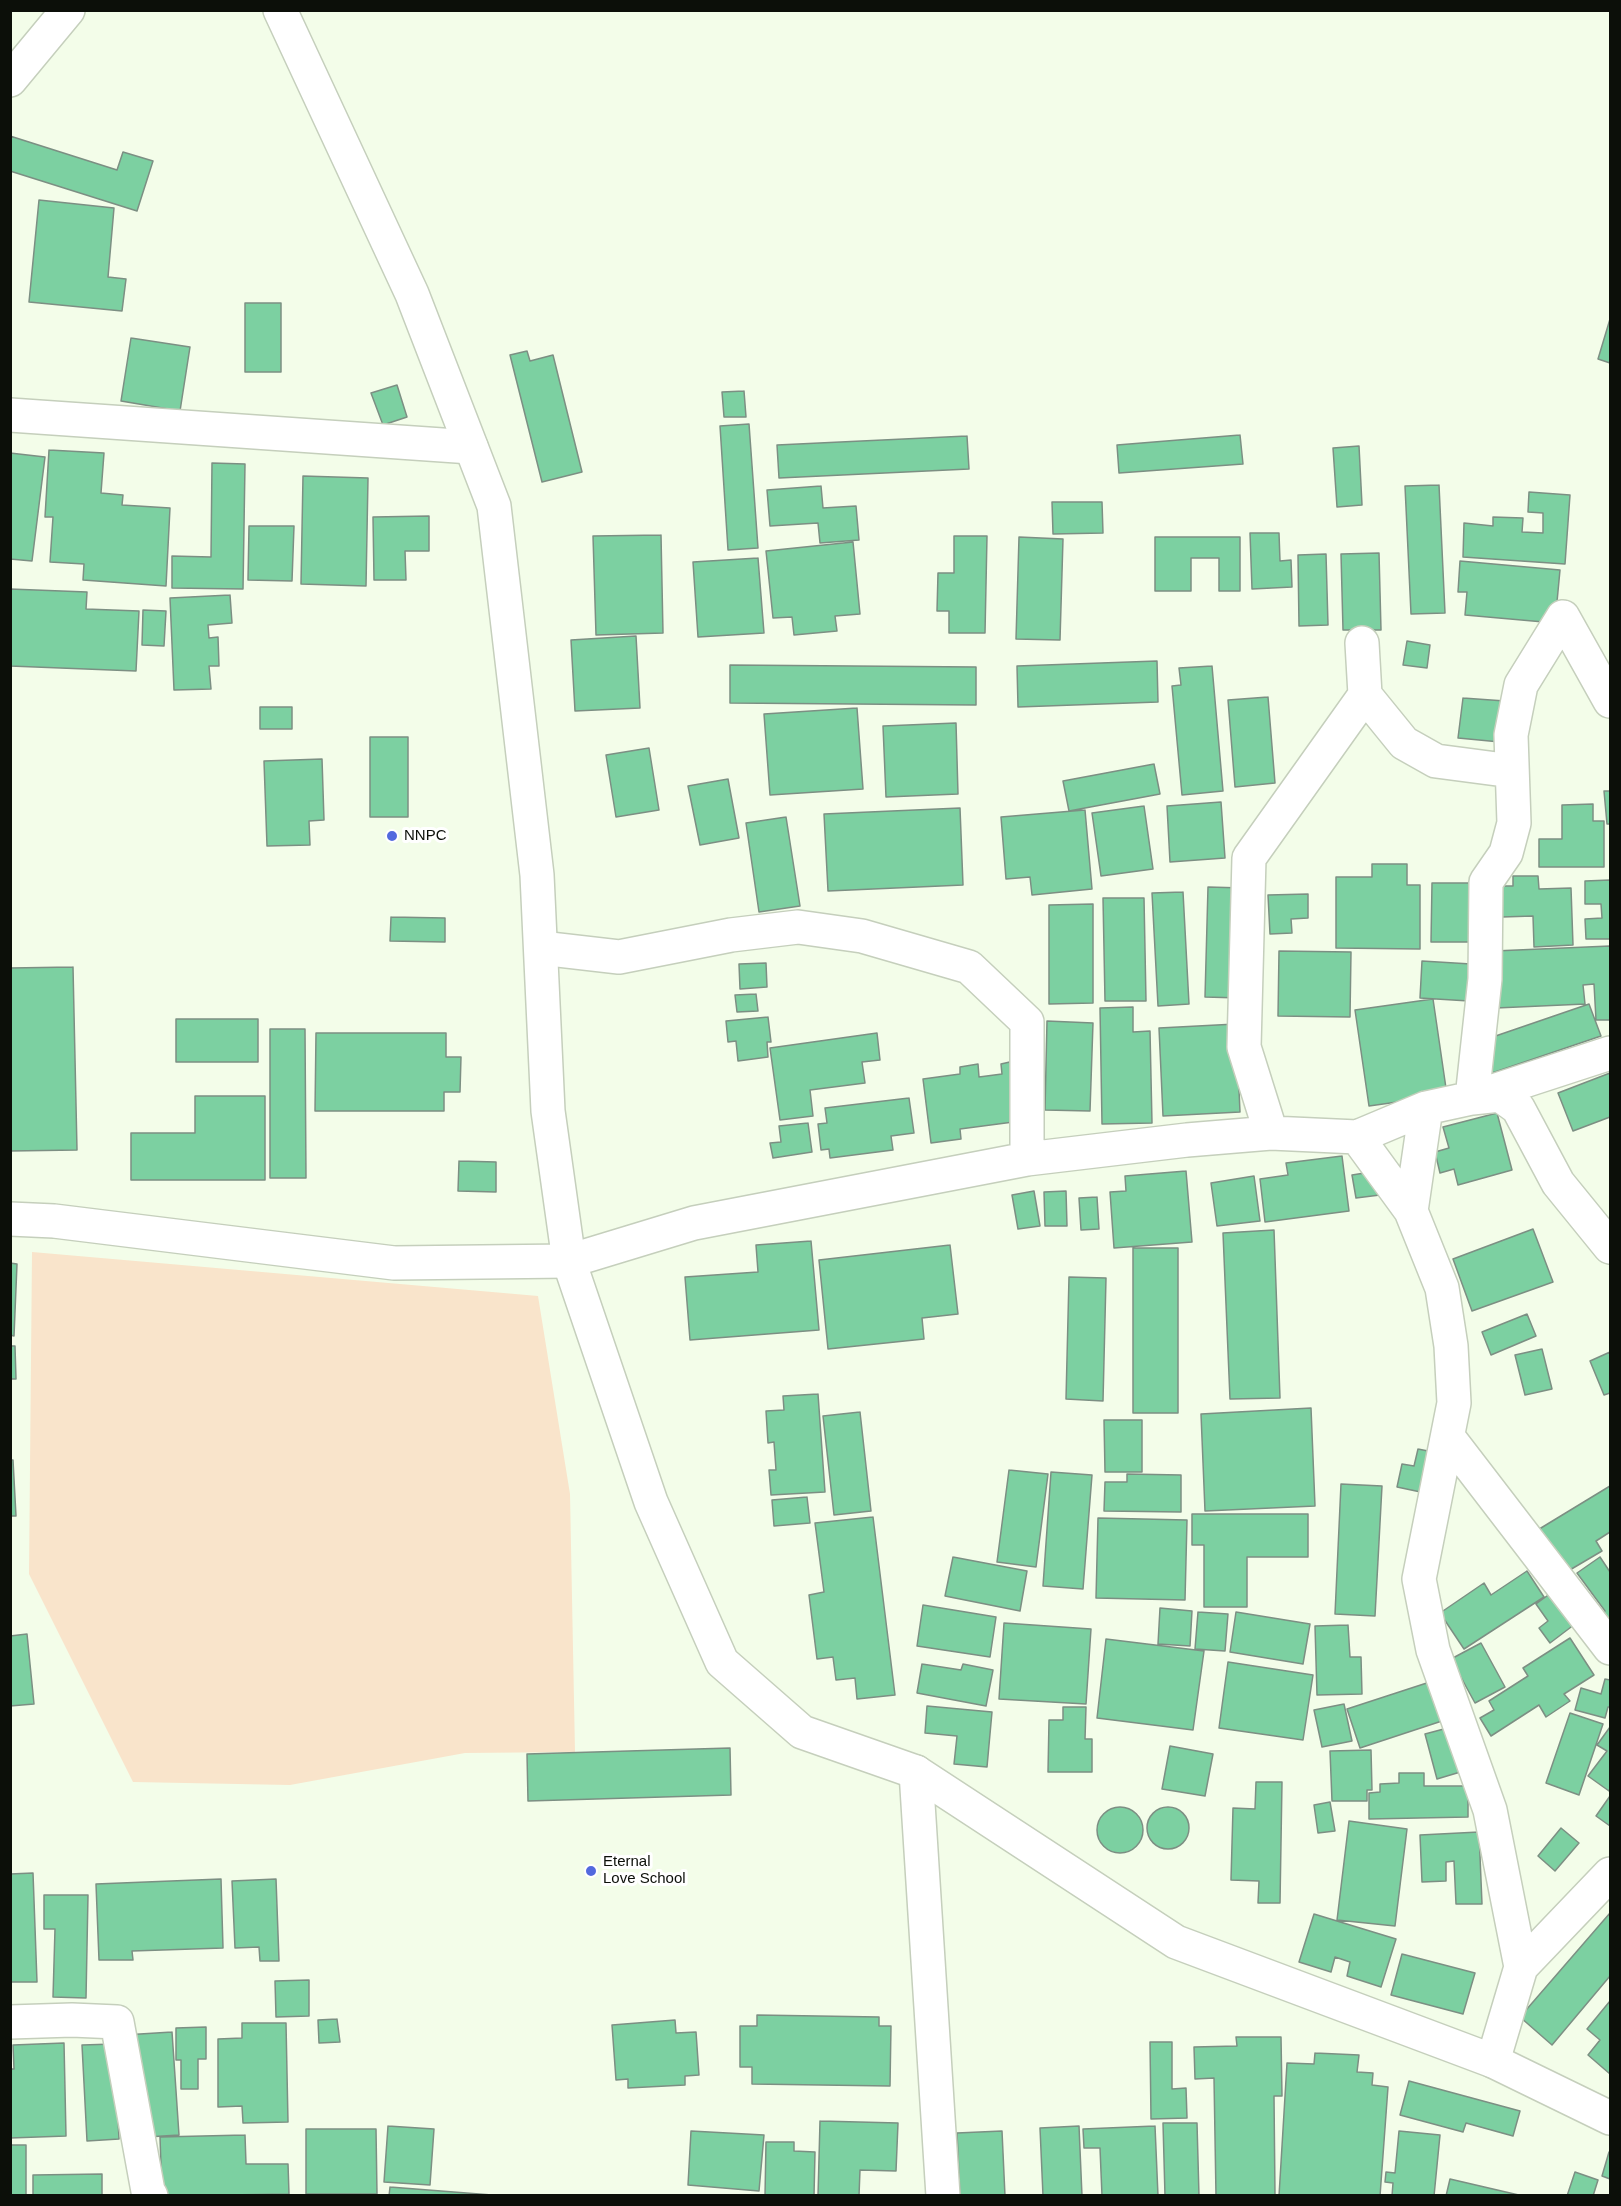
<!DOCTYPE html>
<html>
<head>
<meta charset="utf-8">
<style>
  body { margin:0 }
  #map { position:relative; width:1621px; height:2206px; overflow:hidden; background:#f3fde9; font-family:Helvetica,sans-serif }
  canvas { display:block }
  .frame { position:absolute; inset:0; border:12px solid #0c0f09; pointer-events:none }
</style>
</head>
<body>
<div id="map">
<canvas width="1621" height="2206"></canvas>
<div class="frame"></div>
</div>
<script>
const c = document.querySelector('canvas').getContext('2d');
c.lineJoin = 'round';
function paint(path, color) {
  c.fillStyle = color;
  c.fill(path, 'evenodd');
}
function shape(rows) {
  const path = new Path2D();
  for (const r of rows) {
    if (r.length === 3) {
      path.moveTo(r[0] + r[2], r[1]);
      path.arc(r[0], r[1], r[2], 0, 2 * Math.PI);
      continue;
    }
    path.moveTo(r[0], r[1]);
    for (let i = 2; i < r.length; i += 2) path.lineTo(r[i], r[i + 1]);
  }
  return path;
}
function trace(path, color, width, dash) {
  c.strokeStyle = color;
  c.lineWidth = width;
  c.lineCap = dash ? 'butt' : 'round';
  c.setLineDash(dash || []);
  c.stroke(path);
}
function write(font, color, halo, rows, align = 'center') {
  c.font = font + ' Helvetica,sans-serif';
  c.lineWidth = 6;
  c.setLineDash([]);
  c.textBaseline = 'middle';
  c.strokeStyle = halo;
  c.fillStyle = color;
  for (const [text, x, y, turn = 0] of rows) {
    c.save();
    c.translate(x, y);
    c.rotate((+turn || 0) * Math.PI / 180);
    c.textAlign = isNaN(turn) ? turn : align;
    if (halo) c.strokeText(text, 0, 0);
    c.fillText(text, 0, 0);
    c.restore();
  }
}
paint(shape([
  [32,1252,538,1296,570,1494,575,1752,465,1753,290,1785,133,1782,29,1574]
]), '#f9e4cb');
const building = shape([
  [10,136,117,170,123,152,153,161,137,211,10,171,10,136],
  [39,200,114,208,108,277,126,279,122,311,29,302,39,200],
  [245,303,281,303,281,372,245,372,245,303],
  [1610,319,1610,363,1598,359,1610,319],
  [131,338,190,347,180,411,121,401,131,338],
  [527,351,530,361,553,355,582,472,542,482,510,355,527,351],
  [397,385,407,417,383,425,371,393,397,385],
  [744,391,746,417,724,417,722,392,744,391],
  [749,424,758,548,728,550,720,426,749,424],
  [1240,435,1243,464,1119,473,1117,445,1240,435],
  [967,436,969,469,779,478,777,445,967,436],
  [1359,446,1362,505,1337,507,1333,448,1359,446],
  [49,450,104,453,101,493,123,495,122,505,170,508,166,586,83,580,84,564,50,562,53,517,45,517,49,450],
  [10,453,45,457,32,561,10,559,10,453],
  [212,463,245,464,243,589,172,588,172,556,211,557,212,463],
  [303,476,368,478,366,586,301,584,303,476],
  [1439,485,1445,613,1411,614,1405,486,1439,485],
  [821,486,823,508,856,506,859,540,820,543,818,523,770,526,767,490,821,486],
  [1529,492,1570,495,1565,564,1463,557,1464,523,1493,526,1493,517,1523,518,1522,532,1543,533,1543,513,1528,512,1529,492],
  [1052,502,1102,502,1103,533,1053,534,1052,502],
  [429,516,429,551,405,551,406,580,374,580,373,517,429,516],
  [249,526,294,526,292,581,248,580,249,526],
  [1250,533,1279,533,1280,561,1291,560,1292,587,1252,589,1250,533],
  [661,535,663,633,596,635,593,536,661,535],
  [954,536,987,536,985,633,949,633,949,611,937,611,938,573,954,573,954,536],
  [1019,537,1063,539,1060,640,1016,639,1019,537],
  [1155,537,1240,537,1240,591,1219,591,1219,558,1191,558,1191,591,1155,591,1155,537],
  [853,542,860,614,835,616,837,631,794,635,792,617,773,618,766,551,853,542],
  [1379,553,1381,630,1343,630,1341,554,1379,553],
  [1326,554,1328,625,1299,626,1298,555,1326,554],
  [758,558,764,633,698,637,693,562,758,558],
  [1460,561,1560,570,1555,623,1465,615,1467,592,1458,592,1460,561],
  [10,589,87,592,86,609,139,611,136,671,10,666,10,589],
  [230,595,232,623,208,625,209,638,218,637,219,666,209,666,211,689,174,690,170,598,230,595],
  [143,610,166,611,164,646,142,645,143,610],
  [636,636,640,708,575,711,571,640,636,636],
  [1407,641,1430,645,1427,668,1403,665,1407,641],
  [1157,661,1158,702,1018,707,1017,666,1157,661],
  [730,665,976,667,976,705,730,703,730,665],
  [1212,666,1223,791,1182,795,1172,686,1181,685,1179,668,1212,666],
  [1268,697,1275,783,1235,787,1228,700,1268,697],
  [1463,698,1505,701,1500,742,1458,738,1463,698],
  [260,707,292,707,292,729,260,729,260,707],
  [857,708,863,789,770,795,764,714,857,708],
  [956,723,958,794,886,797,883,726,956,723],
  [370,737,408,737,408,817,370,817,370,737],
  [649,748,659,810,616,817,606,755,649,748],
  [322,759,324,820,309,821,310,845,267,846,264,761,322,759],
  [1154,764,1160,794,1069,811,1063,781,1154,764],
  [728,779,739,838,700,845,688,786,728,779],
  [1604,791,1610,791,1610,824,1607,824,1604,791],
  [1221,802,1225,858,1170,862,1167,806,1221,802],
  [1593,804,1593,821,1604,821,1604,867,1539,867,1539,839,1562,839,1562,805,1593,804],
  [1144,806,1153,869,1101,876,1092,813,1144,806],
  [960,808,963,885,828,891,824,814,960,808],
  [1085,810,1092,889,1032,895,1030,877,1006,879,1001,817,1085,810],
  [786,817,800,906,759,912,746,823,786,817],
  [1372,864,1407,864,1407,885,1420,885,1420,949,1336,948,1336,877,1372,877,1372,864],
  [1513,876,1538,876,1539,889,1571,888,1573,945,1534,947,1533,916,1502,917,1500,886,1513,886,1513,876],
  [1610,880,1610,939,1586,939,1585,919,1602,918,1601,904,1585,904,1585,881,1610,880],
  [1432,883,1481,883,1480,942,1431,942,1432,883],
  [1208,887,1243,888,1240,998,1205,997,1208,887],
  [1183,892,1189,1004,1158,1006,1152,893,1183,892],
  [1308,894,1308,918,1291,919,1292,933,1270,934,1268,895,1308,894],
  [1103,898,1144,898,1146,1001,1105,1001,1103,898],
  [1093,904,1093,1003,1049,1004,1049,905,1093,904],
  [391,917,445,918,445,942,390,941,391,917],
  [1610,946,1610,1020,1596,1020,1594,984,1583,985,1585,1004,1496,1008,1494,951,1610,946],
  [1279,951,1351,952,1350,1017,1278,1016,1279,951],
  [1422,961,1471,964,1469,1001,1420,998,1422,961],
  [766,963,767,987,740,989,739,964,766,963],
  [73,967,77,1150,10,1151,10,968,73,967],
  [756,994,758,1011,737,1012,735,995,756,994],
  [1433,999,1447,1095,1369,1106,1355,1010,1433,999],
  [1589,1004,1601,1036,1492,1073,1481,1041,1589,1004],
  [1133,1007,1133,1032,1150,1031,1152,1123,1102,1124,1100,1008,1133,1007],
  [768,1017,771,1042,767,1042,768,1057,738,1061,736,1041,728,1042,726,1021,768,1017],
  [176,1019,258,1019,258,1062,176,1062,176,1019],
  [1047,1021,1093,1023,1090,1111,1045,1110,1047,1021],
  [1236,1024,1240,1112,1163,1116,1159,1028,1236,1024],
  [270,1029,305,1029,306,1178,270,1178,270,1029],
  [316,1033,446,1033,446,1057,461,1057,460,1092,444,1092,444,1111,315,1111,316,1033],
  [877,1033,880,1060,862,1062,865,1083,810,1090,813,1116,780,1120,770,1048,877,1033],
  [1014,1061,1021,1121,960,1129,961,1139,931,1143,923,1079,960,1074,960,1067,978,1064,979,1077,1002,1074,1001,1064,1014,1061],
  [1610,1073,1610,1117,1573,1131,1558,1093,1610,1073],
  [195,1096,265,1096,265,1180,131,1180,131,1133,195,1133,195,1096],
  [909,1098,914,1133,891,1136,893,1150,830,1158,829,1149,821,1150,818,1124,827,1123,825,1108,909,1098],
  [1497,1113,1512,1170,1458,1185,1454,1169,1440,1173,1435,1152,1449,1148,1443,1127,1497,1113],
  [808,1123,812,1152,773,1158,770,1143,781,1142,779,1126,808,1123],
  [1342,1156,1349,1211,1265,1222,1260,1179,1288,1175,1286,1163,1342,1156],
  [459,1161,496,1162,496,1192,458,1191,459,1161],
  [1186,1171,1192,1242,1114,1248,1110,1192,1126,1191,1125,1176,1186,1171],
  [1377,1171,1380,1195,1356,1198,1352,1175,1377,1171],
  [1254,1176,1260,1221,1217,1226,1211,1183,1254,1176],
  [1034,1191,1040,1226,1018,1229,1012,1195,1034,1191],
  [1066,1191,1067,1226,1045,1226,1044,1192,1066,1191],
  [1097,1197,1099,1229,1081,1230,1079,1198,1097,1197],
  [1533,1229,1553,1282,1472,1311,1453,1259,1533,1229],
  [1274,1230,1280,1398,1230,1399,1223,1233,1274,1230],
  [811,1241,819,1330,690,1340,685,1277,758,1272,756,1245,811,1241],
  [950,1245,958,1314,922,1318,924,1339,828,1349,819,1260,950,1245],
  [1133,1248,1178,1248,1178,1413,1133,1413,1133,1248],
  [10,1263,17,1264,14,1336,10,1335,10,1263],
  [1069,1277,1106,1278,1103,1401,1066,1399,1069,1277],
  [1527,1314,1536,1336,1491,1355,1482,1332,1527,1314],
  [10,1346,15,1346,16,1379,10,1379,10,1346],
  [1542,1349,1552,1389,1525,1395,1515,1355,1542,1349],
  [1610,1352,1610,1393,1604,1395,1590,1361,1610,1352],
  [818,1394,825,1492,771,1495,769,1470,776,1470,774,1442,768,1443,766,1411,784,1410,783,1396,818,1394],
  [1311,1408,1315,1506,1205,1511,1201,1414,1311,1408],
  [860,1412,871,1511,834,1515,823,1416,860,1412],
  [1104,1420,1142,1420,1142,1472,1105,1472,1104,1420],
  [1418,1449,1438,1453,1430,1494,1397,1487,1402,1464,1414,1466,1418,1449],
  [10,1460,13,1460,16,1516,10,1516,10,1460],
  [1009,1470,1048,1474,1036,1567,997,1562,1009,1470],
  [1051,1472,1092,1475,1083,1589,1043,1586,1051,1472],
  [1127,1474,1181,1475,1181,1512,1104,1511,1105,1482,1127,1482,1127,1474],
  [1341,1484,1382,1486,1375,1616,1335,1614,1341,1484],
  [1610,1486,1610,1532,1596,1541,1602,1551,1563,1574,1536,1531,1610,1486],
  [807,1497,810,1523,774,1526,772,1500,807,1497],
  [1192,1514,1308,1514,1308,1557,1247,1557,1247,1607,1204,1607,1204,1545,1192,1545,1192,1514],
  [873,1517,895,1695,857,1699,855,1678,836,1680,833,1657,817,1659,809,1595,824,1592,815,1523,873,1517],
  [1098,1518,1187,1520,1185,1600,1096,1598,1098,1518],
  [953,1557,1027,1571,1020,1611,945,1596,953,1557],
  [1600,1557,1610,1572,1610,1632,1599,1616,1605,1611,1577,1573,1600,1557],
  [1527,1571,1544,1597,1464,1649,1440,1613,1484,1583,1491,1595,1527,1571],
  [1555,1590,1579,1621,1550,1643,1539,1628,1548,1621,1536,1604,1555,1590],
  [923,1605,996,1617,990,1657,917,1646,923,1605],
  [1160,1608,1192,1611,1190,1646,1158,1644,1160,1608],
  [1198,1612,1228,1614,1225,1651,1195,1649,1198,1612],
  [1236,1612,1310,1624,1303,1664,1230,1652,1236,1612],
  [1004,1623,1091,1629,1086,1704,999,1699,1004,1623],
  [1348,1625,1350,1657,1361,1657,1362,1694,1317,1695,1315,1626,1348,1625],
  [27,1634,34,1704,10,1706,10,1636,27,1634],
  [1570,1638,1594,1675,1564,1694,1570,1701,1546,1717,1539,1705,1491,1736,1480,1718,1494,1710,1489,1701,1528,1676,1523,1668,1570,1638],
  [1106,1639,1204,1651,1193,1730,1097,1718,1106,1639],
  [1481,1643,1505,1687,1475,1703,1451,1659,1481,1643],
  [1228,1662,1313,1675,1303,1740,1219,1728,1228,1662],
  [922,1664,961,1670,963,1664,993,1670,986,1706,917,1693,922,1664],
  [1439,1679,1451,1718,1360,1748,1347,1709,1439,1679],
  [1605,1679,1610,1680,1610,1707,1608,1707,1605,1718,1575,1710,1581,1688,1601,1694,1605,1679],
  [1344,1704,1352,1741,1322,1747,1314,1710,1344,1704],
  [927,1706,992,1712,987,1767,954,1764,957,1736,925,1733,927,1706],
  [1063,1707,1086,1707,1085,1739,1092,1739,1092,1772,1048,1772,1049,1720,1063,1720,1063,1707],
  [1570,1713,1603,1724,1579,1795,1546,1783,1570,1713],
  [1455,1726,1467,1770,1437,1779,1425,1734,1455,1726],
  [1610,1727,1610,1788,1609,1791,1588,1776,1607,1751,1597,1745,1610,1727],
  [1170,1746,1213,1754,1205,1796,1162,1789,1170,1746],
  [730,1748,731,1795,528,1801,527,1754,730,1748],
  [1371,1750,1372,1790,1367,1790,1367,1801,1332,1801,1330,1751,1371,1750],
  [1399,1773,1424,1773,1424,1786,1468,1786,1468,1817,1369,1819,1369,1793,1380,1792,1380,1784,1399,1783,1399,1773],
  [1256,1782,1282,1782,1280,1903,1258,1903,1259,1881,1231,1880,1233,1808,1255,1809,1256,1782],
  [1610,1796,1610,1826,1596,1816,1610,1796],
  [1330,1802,1335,1831,1318,1833,1314,1805,1330,1802],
  [1168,1828,21],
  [1120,1830,23],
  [1349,1821,1407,1829,1395,1926,1337,1920,1349,1821],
  [1561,1828,1579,1843,1555,1871,1538,1856,1561,1828],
  [1479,1832,1482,1904,1456,1904,1454,1861,1446,1862,1446,1881,1422,1882,1420,1835,1479,1832],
  [33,1873,37,1982,10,1982,10,1874,33,1873],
  [221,1879,223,1948,132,1951,133,1960,99,1960,96,1884,221,1879],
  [276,1879,279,1961,260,1961,259,1947,235,1948,232,1881,276,1879],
  [44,1895,88,1895,86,1998,53,1997,55,1929,44,1929,44,1895],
  [1610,1913,1610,1976,1552,2045,1520,2017,1610,1913],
  [1314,1914,1396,1939,1381,1987,1347,1976,1350,1962,1335,1957,1331,1972,1299,1962,1314,1914],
  [1402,1954,1475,1973,1463,2014,1391,1995,1402,1954],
  [309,1980,309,2016,276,2017,275,1981,309,1980],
  [1610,2001,1610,2074,1588,2055,1600,2040,1587,2029,1610,2001],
  [757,2015,879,2017,879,2026,891,2026,890,2086,752,2084,752,2067,740,2067,740,2026,757,2026,757,2015],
  [337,2019,340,2042,319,2043,318,2020,337,2019],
  [675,2020,676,2033,696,2032,699,2075,685,2076,685,2085,628,2088,628,2079,616,2080,612,2025,675,2020],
  [242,2023,286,2023,288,2122,243,2123,242,2106,218,2107,218,2039,242,2038,242,2023],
  [206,2027,206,2059,198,2059,198,2089,181,2089,181,2060,176,2060,176,2028,206,2027],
  [172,2032,179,2135,131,2138,124,2035,172,2032],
  [1236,2037,1281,2037,1282,2096,1274,2096,1275,2196,1216,2196,1214,2078,1195,2079,1194,2047,1237,2046,1236,2037],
  [1150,2042,1172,2042,1172,2089,1186,2088,1187,2118,1151,2119,1150,2042],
  [64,2043,66,2136,10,2138,10,2069,14,2069,13,2045,64,2043],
  [114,2044,119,2139,87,2141,82,2045,114,2044],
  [1315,2053,1359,2055,1357,2072,1373,2073,1372,2085,1388,2087,1380,2196,1279,2196,1287,2063,1314,2064,1315,2053],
  [1409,2081,1520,2111,1513,2136,1466,2123,1463,2132,1400,2115,1409,2081],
  [820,2121,898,2123,896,2171,860,2170,859,2196,818,2196,820,2121],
  [1163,2123,1197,2123,1199,2196,1165,2196,1163,2123],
  [388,2126,434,2129,430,2185,384,2182,388,2126],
  [1079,2126,1082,2196,1043,2196,1040,2128,1079,2126],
  [1155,2126,1158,2196,1102,2196,1100,2148,1084,2148,1083,2129,1155,2126],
  [306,2129,376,2129,377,2194,306,2194,306,2129],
  [691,2131,764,2135,759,2191,688,2185,691,2131],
  [1002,2131,1005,2196,960,2196,957,2133,1002,2131],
  [1399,2131,1440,2135,1434,2196,1392,2196,1393,2183,1385,2182,1386,2172,1395,2173,1399,2131],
  [245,2135,246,2164,288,2164,289,2194,162,2196,160,2137,245,2135],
  [766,2142,794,2142,794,2151,815,2152,814,2196,765,2196,766,2142],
  [10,2145,26,2145,26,2196,10,2196,10,2145],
  [1609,2152,1610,2153,1610,2179,1602,2176,1609,2152],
  [1575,2172,1598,2180,1593,2196,1567,2196,1575,2172],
  [102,2174,102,2196,33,2196,33,2175,102,2174],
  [1450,2179,1523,2196,1446,2196,1450,2179],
  [390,2187,492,2195,492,2196,389,2196,390,2187]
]);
paint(building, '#7cd0a1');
trace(building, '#7c8f83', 1.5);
const street = shape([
  [10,80,68,10],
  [10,415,471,447],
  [1563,617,1521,685,1511,735,1514,823,1506,853,1486,882,1485,979,1472,1098,1500,1095,1518,1108,1558,1183,1610,1247],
  [1563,617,1610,701],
  [1365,695,1404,743,1436,761,1512,771],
  [541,948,619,957,731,935,798,927,862,936,969,967,1027,1022,1027,1159,1187,1140,1271,1133,1357,1137,1426,1108,1472,1098,1610,1053],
  [1271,1133,1244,1047,1249,858,1365,695,1362,643],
  [1357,1137,1411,1211,1442,1288,1451,1346,1454,1403,1419,1579,1433,1650,1490,1810,1521,1967,1493,2061],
  [1411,1211,1426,1108],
  [10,1219,54,1221,394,1263,569,1261,694,1223,1027,1159],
  [1448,1437,1610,1648],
  [916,1772,943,2196],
  [1521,1967,1610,1874],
  [10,2022,72,2020,117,2022,148,2191,151,2196]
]);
const secondary = shape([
  [280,10,412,294,494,506,537,875,548,1111,569,1261,651,1502,722,1662,802,1732,916,1772,1176,1942,1493,2061,1610,2118]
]);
trace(street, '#c5cfbc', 36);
trace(secondary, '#c5cfbc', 36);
trace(street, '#fff', 33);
trace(secondary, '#fff', 33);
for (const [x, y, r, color] of [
  [392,836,6,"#5269de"],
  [591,1871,6,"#5269de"]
]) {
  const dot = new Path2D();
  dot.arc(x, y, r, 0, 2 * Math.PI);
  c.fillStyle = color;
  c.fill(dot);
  trace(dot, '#fff', 2);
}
write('15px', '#0c0f09', '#fff', [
  ["NNPC",404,836],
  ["Eternal",603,1862],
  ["Love School",603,1879]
], 'left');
</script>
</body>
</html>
